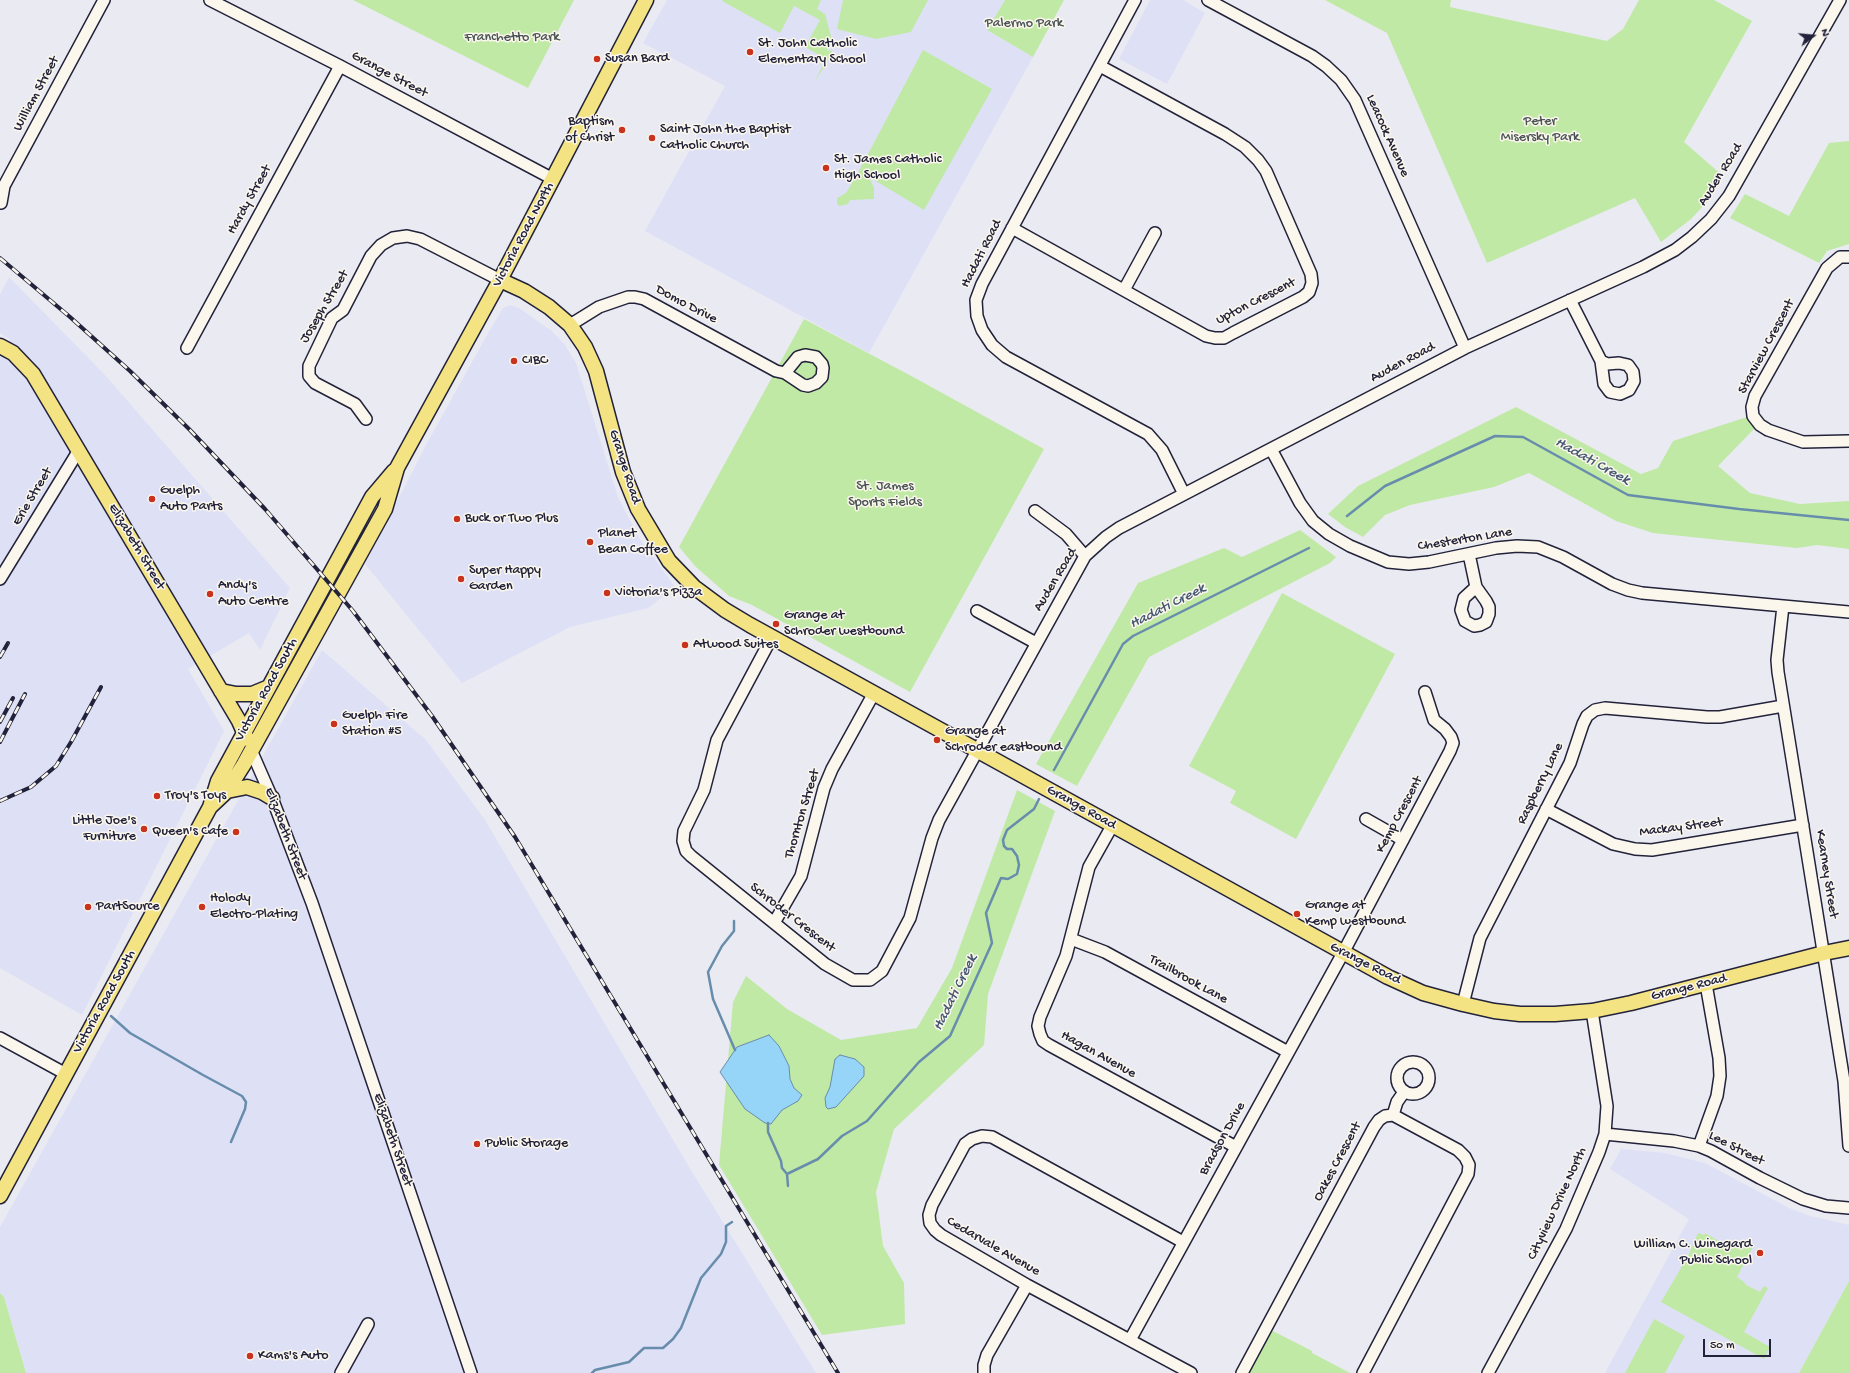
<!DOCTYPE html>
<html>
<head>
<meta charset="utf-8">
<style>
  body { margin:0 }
  #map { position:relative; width:1849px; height:1373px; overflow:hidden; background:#eaeaf2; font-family:"Gochi Hand",sans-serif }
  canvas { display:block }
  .north { position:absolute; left:1793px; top:16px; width:40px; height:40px; -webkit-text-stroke:3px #fbf7ec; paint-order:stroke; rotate:74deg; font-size:11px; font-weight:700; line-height:16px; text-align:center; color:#22223b }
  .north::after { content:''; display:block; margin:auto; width:14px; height:18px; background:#22223b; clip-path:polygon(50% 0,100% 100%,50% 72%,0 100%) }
  .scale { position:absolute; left:1703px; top:1339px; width:68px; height:18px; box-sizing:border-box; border:2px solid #22223b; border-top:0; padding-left:5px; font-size:12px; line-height:14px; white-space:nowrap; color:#22223b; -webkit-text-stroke:3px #fbf7ec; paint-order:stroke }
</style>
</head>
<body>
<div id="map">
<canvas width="1849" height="1373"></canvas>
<div class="north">N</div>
<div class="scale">50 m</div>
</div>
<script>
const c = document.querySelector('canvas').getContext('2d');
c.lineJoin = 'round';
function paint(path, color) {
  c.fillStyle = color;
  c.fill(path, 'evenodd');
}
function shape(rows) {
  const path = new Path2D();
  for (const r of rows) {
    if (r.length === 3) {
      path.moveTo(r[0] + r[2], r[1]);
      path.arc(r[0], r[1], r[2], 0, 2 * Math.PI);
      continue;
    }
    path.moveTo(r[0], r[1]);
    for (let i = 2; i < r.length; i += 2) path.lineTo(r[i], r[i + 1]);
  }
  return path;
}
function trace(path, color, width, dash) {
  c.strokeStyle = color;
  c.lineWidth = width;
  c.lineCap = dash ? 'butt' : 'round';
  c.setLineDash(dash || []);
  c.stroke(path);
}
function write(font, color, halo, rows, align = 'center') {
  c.font = font + ' "Gochi Hand",sans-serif';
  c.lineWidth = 3;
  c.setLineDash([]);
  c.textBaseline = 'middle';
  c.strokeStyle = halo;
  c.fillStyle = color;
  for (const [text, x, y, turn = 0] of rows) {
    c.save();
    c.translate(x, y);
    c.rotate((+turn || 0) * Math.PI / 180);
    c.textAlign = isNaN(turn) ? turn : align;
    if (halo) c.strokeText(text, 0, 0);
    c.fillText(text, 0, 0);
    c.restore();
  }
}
paint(shape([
  [667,0,1005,0,987,30,1033,57,869,353,645,231,725,86,643,43],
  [1150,0,1183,0,1205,13,1167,84,1119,59],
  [9,277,105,375,290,588,260,650,249,633,188,669,224,731,82,1015,0,968,0,358,10,339,0,333,0,295],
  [510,305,519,308,552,331,565,345,576,363,618,497,638,536,675,587,648,608,570,627,462,683,365,564,426,445,487,335,503,308],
  [322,650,426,740,485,820,689,1167,816,1373,26,1373,4,1297,0,1293,0,1227],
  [1621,1149,1665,1153,1705,1163,1789,1208,1810,1216,1849,1225,1849,1281,1799,1373,1605,1373,1689,1219,1610,1169]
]), '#dee1f6');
paint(shape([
  [353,0,574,0,528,88],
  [723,0,821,0,817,9,825,14,833,44,827,47,828,51,832,50,830,57,814,83,826,59,805,47,820,20,794,6,780,33,722,1],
  [843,0,928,0,911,32,876,39,837,29],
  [1005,0,1064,0,1033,57,987,30],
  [1325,0,1451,0,1450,7,1607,41,1623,29,1639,0,1714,0,1752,21,1684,142,1723,176,1709,200,1691,219,1661,242,1635,198,1487,263,1387,33],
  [923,50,992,89,924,210,869,177,874,188,874,199,850,200,848,204,839,206,837,203,837,198,846,193,859,171],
  [1849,141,1849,244,1827,251,1819,263,1730,218,1745,194,1789,216,1829,143],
  [804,319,915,378,1044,449,910,692,752,605,729,596,696,567,679,547],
  [1516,407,1641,474,1658,468,1673,441,1747,417,1755,428,1718,466,1750,493,1800,504,1849,501,1849,549,1817,545,1797,548,1653,533,1616,521,1529,473,1494,487,1410,505,1385,515,1363,537,1345,527,1328,514,1358,486],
  [1300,530,1336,557,1330,563,1149,657,1077,786,1036,764,1138,583,1224,548,1242,557],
  [1282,593,1395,654,1296,839,1230,803,1236,791,1189,766],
  [1017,790,1055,811,988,994,984,1045,894,1129,876,1192,883,1246,904,1283,905,1324,822,1335,719,1165,733,1002,746,976,787,1009,841,1040,917,1028,952,968],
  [1698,1233,1704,1235,1705,1233,1717,1240,1719,1247,1744,1247,1755,1243,1737,1277,1744,1282,1746,1285,1760,1292,1764,1286,1768,1288,1744,1332,1770,1347,1764,1359,1661,1302,1688,1256],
  [1849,1281,1849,1373,1799,1373],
  [0,1293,4,1297,26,1373,0,1373],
  [1654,1319,1685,1336,1665,1373,1625,1373],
  [1271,1330,1312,1351,1312,1353,1350,1373,1248,1373]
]), '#c0e9a5');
const water = shape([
  [769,1035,779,1046,789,1066,790,1079,794,1088,802,1095,798,1101,782,1110,771,1124,765,1123,745,1109,720,1072,737,1047,769,1035],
  [840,1055,855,1059,864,1067,864,1076,836,1107,828,1109,826,1107,825,1098,830,1087,835,1059,840,1055]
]);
paint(water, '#96d5f7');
trace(water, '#688dac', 1);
trace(shape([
  [1347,516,1385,486,1495,436,1523,437,1628,495,1739,509,1849,520],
  [1054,770,1123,644,1133,636,1309,548],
  [734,921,734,931,722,946,708,972,713,999,735,1050],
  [111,1016,130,1033,203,1075,242,1096,246,1102,245,1109,231,1142],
  [768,1123,768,1132,781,1161,782,1168,787,1174],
  [788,1186,787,1174,818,1159,842,1136,867,1121,919,1062,950,1036,992,943,986,913,1001,878,1008,879,1017,874,1019,865,1017,856,1012,849,1007,849,1004,846,1003,840,1007,830,1034,809,1039,799],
  [592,1373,595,1370,629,1362,644,1348,663,1348,673,1339,681,1328,701,1278,721,1254,726,1242,726,1226,732,1222]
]), '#688dac', 2.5);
const minor = shape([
  [210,0,340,66,553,179],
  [1135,0,982,284,976,300,977,316,982,330,992,345,1006,357,1148,434,1162,450,1184,494],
  [1208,0,1312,56,1326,66,1341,80,1355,100,1465,348],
  [1,203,4,186,104,0],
  [1012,228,1206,336,1215,338,1224,338,1233,333,1303,297,1309,292,1312,283,1311,274,1266,171,1258,160,1245,147,1225,134,1100,66],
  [1849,257,1840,257,1827,268,1755,396,1752,407,1753,416,1760,425,1768,430,1803,442,1849,441],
  [1124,290,1155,233],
  [1570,300,1601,361,1604,384,1610,392,1620,394,1629,390,1634,381,1633,372,1628,365,1619,363,1607,364,1601,361],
  [570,325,599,307,628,297,635,297,644,299,776,371,785,373,803,385,808,386,816,383,822,377,823,368,822,364,816,357,805,355,798,357,785,373],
  [187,348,340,66],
  [366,419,355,404,315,383,309,376,309,366,332,318,343,310,371,256,381,245,393,238,407,236,420,239,500,280],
  [1271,449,1300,503,1313,521,1329,534,1350,546,1388,562,1409,564,1429,562,1496,548,1517,546,1538,547,1563,557,1612,584,1628,590,1642,593,1849,612],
  [1035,511,1066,534,1085,556],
  [1469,554,1476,587,1486,601,1489,607,1489,614,1486,622,1480,625,1474,626,1465,621,1461,610,1464,598,1476,587],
  [0,579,79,450],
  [1783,606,1777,660,1778,672,1844,1081,1849,1146],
  [977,611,1036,643],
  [772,637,717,740,704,790,684,831,683,841,686,851,691,856,825,964,853,980,870,980,882,971,910,918,932,838,939,820,1085,556,1106,537,1119,528,1465,348,1643,267,1675,250,1692,237,1711,219,1729,196,1840,0],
  [251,750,272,798,312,903,471,1373],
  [1546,809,1613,844,1635,849,1652,850,1803,825],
  [1366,819,1403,840],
  [1112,826,1089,867,1066,956,1040,1017,1038,1026,1040,1034,1043,1041,1049,1045,1236,1147],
  [774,923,801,876,824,788,832,769,874,693],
  [1071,939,1105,952,1288,1052],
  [1463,1004,1480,938,1570,763,1583,724,1587,716,1595,710,1605,708,1707,717,1720,717,1783,706],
  [0,1038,66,1074],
  [1413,1078,16],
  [1393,1115,1397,1102,1404,1092],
  [1605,1134,1674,1141,1699,1146,1711,1151,1760,1178,1803,1199,1826,1206,1849,1208],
  [1699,1146,1717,1096,1720,1076,1719,1058,1706,984],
  [1183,1242,992,1137,982,1136,972,1139,965,1144,932,1205,929,1215,930,1223,935,1230,941,1235,1027,1285,1191,1373],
  [1130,1340,1343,953,1450,751,1453,743,1451,737,1445,729,1434,720,1425,692],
  [341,1373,368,1324],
  [984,1373,984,1365,987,1355,1027,1285],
  [1242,1373,1374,1127,1379,1120,1385,1116,1393,1115,1458,1150,1465,1157,1469,1165,1468,1174,1363,1373],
  [1488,1373,1566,1229,1599,1152,1605,1134,1607,1106,1592,1011]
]);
const major = shape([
  [500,280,524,291,549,307,570,325,585,347,596,371,623,472,638,509,669,561,694,587,725,610,750,625,1388,977,1423,993,1463,1004,1494,1011,1520,1014,1555,1014,1592,1011,1631,1003,1824,953,1849,948],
  [0,346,13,353,33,374,239,721,247,739],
  [221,691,236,694,252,694,269,687],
  [227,791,247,787,262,792,272,798],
  [210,807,227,791,244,764,385,509,397,468,500,280,646,0],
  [0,1196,210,807,218,781,372,497,394,471]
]);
trace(minor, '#22223b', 14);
trace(major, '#22223b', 17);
trace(minor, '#fbf7ec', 11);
trace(major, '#f4e382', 14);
const rail = shape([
  [0,258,70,317,130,371,190,430,265,509,353,611,432,716,515,837,838,1373],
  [0,657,8,643],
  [0,722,13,698],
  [0,742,25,694],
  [0,801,31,787,56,766,71,742,101,687]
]);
trace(rail, '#22223b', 4);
trace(rail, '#fbf7ec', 2.5, [8]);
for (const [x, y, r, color] of [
  [750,52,4,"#c8321e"],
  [597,59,4,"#c8321e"],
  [622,130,4,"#c8321e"],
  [652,138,4,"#c8321e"],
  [826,168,4,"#c8321e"],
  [514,361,4,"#c8321e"],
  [152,499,4,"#c8321e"],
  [457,519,4,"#c8321e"],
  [590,542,4,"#c8321e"],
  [461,579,4,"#c8321e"],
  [607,593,4,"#c8321e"],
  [210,594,4,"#c8321e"],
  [776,624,4,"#c8321e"],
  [685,645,4,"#c8321e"],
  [334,724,4,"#c8321e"],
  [937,740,4,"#c8321e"],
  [157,796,4,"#c8321e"],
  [144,829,4,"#c8321e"],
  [236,832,4,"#c8321e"],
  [88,907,4,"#c8321e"],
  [202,907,4,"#c8321e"],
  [1297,914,4,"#c8321e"],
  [477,1144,4,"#c8321e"],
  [1760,1253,4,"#c8321e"],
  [250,1356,4,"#c8321e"]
]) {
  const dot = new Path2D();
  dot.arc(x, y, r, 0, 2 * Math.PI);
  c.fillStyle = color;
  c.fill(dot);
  trace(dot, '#fbf7ec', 1.5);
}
write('14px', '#4a5456', '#fbf7ec', [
  ["Palermo Park",1024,24],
  ["Franchetto Park",512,38],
  ["Peter",1540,122],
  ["Misersky Park",1540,138],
  ["St. James",885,487],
  ["Sports Fields",885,503]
]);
write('14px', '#22223b', '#fbf7ec', [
  ["St. John Catholic",758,44],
  ["Elementary School",758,60],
  ["Susan Bard",605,59],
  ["Baptism",614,122,"right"],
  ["of Christ",614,138,"right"],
  ["Saint John the Baptist",660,130],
  ["Catholic Church",660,146],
  ["St. James Catholic",834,160],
  ["High School",834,176],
  ["CIBC",522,361],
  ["Guelph",160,491],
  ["Auto Parts",160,507],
  ["Buck or Two Plus",465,519],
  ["Planet",598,534],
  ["Bean Coffee",598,550],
  ["Super Happy",469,571],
  ["Garden",469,587],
  ["Andy's",218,586],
  ["Auto Centre",218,602],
  ["Victoria's Pizza",615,593],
  ["Grange at",784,616],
  ["Schroder westbound",784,632],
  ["Atwood Suites",693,645],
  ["Guelph Fire",342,716],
  ["Station #5",342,732],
  ["Grange at",945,732],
  ["Schroder eastbound",945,748],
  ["Troy's Toys",165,796],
  ["Little Joe's",136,821,"right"],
  ["Furniture",136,837,"right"],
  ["Queen's Cafe",228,832,"right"],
  ["Holody",210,899],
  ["Electro-Plating",210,915],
  ["Grange at",1305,906],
  ["Kemp westbound",1305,922],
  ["PartSource",96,907],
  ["Public Storage",485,1144],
  ["William C. Winegard",1752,1245,"right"],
  ["Public School",1752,1261,"right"],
  ["Kams's Auto",258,1356]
], 'left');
write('14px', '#22223b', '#fbf7ec', [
  ["Grange Street",389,75,28],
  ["William Street",37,94,-62],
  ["Leacock Avenue",1387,136,66],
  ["Auden Road",1721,175,-58],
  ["Hardy Street",250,200,-61],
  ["Victoria Road North",524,235,-62],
  ["Hadati Road",982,254,-63],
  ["Upton Crescent",1256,302,-27],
  ["Domo Drive",686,305,28],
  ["Joseph Street",325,307,-59],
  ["Starview Crescent",1767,347,-62],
  ["Auden Road",1403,363,-28],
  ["Grange Road",624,467,72],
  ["Erie Street",33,497,-59],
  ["Chesterton Lane",1465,540,-9],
  ["Elizabeth Street",136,547,59],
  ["Auden Road",1056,580,-59],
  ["Victoria Road South",267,690,-61],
  ["Raspberry Lane",1541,784,-64],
  ["Grange Road",1081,808,29],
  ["Thornton Street",803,814,-73],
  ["Kemp Crescent",1400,815,-62],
  ["Mackay Street",1681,828,-7],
  ["Elizabeth Street",285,834,69],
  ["Kearney Street",1826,874,81],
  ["Schroder Crescent",792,918,38],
  ["Grange Road",1365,964,27],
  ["Trailbrook Lane",1188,980,29],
  ["Grange Road",1689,988,-14],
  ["Victoria Road South",105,1002,-61],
  ["Hagan Avenue",1098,1055,29],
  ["Bradson Drive",1223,1139,-61],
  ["Elizabeth Street",392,1140,71],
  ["Lee Street",1736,1149,27],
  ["Oakes Crescent",1338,1162,-62],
  ["Cityview Drive North",1558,1204,-65],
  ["Cedarvale Avenue",993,1247,30]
]);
write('italic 15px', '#455873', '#fbf7ec', [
  ["Hadati Creek",1592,462,29],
  ["Hadati Creek",1168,607,-27],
  ["Hadati Creek",956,993,-64]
]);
</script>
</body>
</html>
